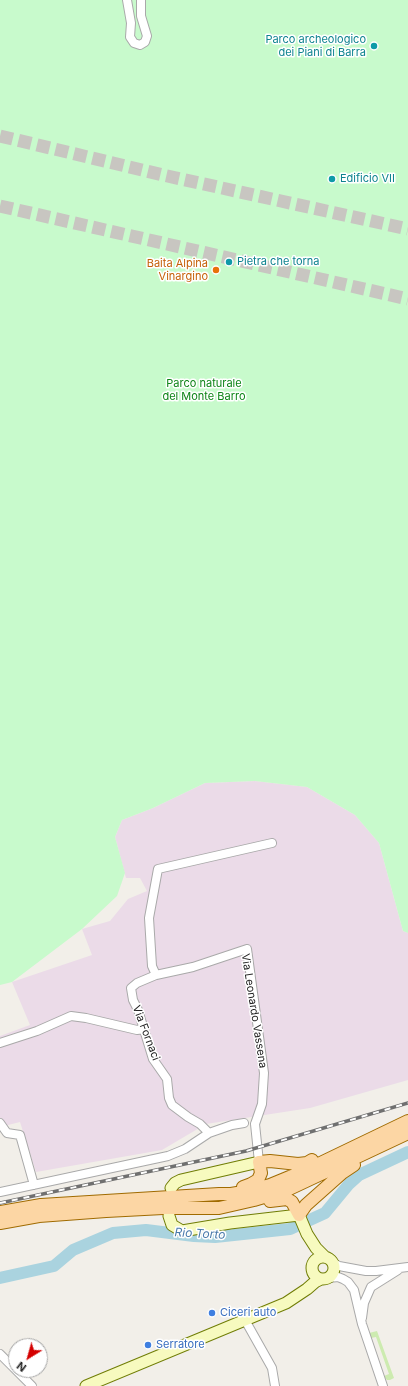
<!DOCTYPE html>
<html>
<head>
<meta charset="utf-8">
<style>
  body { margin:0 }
  #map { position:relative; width:408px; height:1386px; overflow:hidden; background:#f2efe9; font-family:Inter,sans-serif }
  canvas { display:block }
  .north { position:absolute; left:8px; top:1338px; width:40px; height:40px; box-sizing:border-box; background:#fff; border:1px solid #a7a7a7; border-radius:50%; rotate:217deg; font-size:11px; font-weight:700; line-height:16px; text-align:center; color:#222 }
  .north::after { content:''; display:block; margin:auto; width:14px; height:18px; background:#d40000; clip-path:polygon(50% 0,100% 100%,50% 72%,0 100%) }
</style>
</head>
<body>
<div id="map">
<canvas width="408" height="1386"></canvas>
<div class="north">N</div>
</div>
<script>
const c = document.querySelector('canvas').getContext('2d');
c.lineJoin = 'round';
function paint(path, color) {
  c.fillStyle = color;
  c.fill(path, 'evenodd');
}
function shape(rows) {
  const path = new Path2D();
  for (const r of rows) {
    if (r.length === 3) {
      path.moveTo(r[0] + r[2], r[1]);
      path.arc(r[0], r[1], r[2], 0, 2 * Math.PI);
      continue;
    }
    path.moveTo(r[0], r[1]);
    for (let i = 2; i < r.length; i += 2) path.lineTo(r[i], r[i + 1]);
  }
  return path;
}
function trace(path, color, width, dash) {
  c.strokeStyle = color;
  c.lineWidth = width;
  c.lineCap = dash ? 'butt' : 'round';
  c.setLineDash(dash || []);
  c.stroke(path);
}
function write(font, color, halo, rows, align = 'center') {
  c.font = font + ' Inter,sans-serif';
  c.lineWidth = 3;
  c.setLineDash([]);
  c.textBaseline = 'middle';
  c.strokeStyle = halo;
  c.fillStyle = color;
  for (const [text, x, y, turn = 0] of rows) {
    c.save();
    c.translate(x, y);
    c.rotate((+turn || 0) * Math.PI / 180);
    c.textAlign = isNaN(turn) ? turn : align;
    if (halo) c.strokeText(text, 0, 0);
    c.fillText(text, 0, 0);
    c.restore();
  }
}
paint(shape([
  [255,781,307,787,355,815,379,843,403,931,408,933,408,1080,310,1108,206,1124,162,1150,36,1172,20,1122,0,1127,0,1036,30,1025,12,982,92,955,82,929,110,921,128,899,147,891,140,878,126,878,115,837,122,820,153,808,205,783]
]), '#ebdbe8');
paint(shape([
  [377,1331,394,1378,390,1380,387,1380,384,1377,384,1376,389,1374,376,1337,371,1338,369,1333]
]), '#cdebb0');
paint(shape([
  [0,0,408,0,408,933,403,931,379,843,355,815,307,787,255,781,205,783,153,808,122,820,115,837,125,873,117,896,82,929,12,982,0,985]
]), '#c8facc');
trace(shape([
  [0,1278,54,1266,73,1250,113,1233,146,1230,194,1236,215,1237,290,1229,325,1213,349,1184,359,1175,408,1152]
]), '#aad3df', 12);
trace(shape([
  [0,136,163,175,408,229],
  [0,206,408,299]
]), '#c8c6c1', 13, [13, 6]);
const minor = shape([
  [127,0,131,23,130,37,134,43,140,45,145,42,147,36,141,16,141,0],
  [156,975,137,983,131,988,133,1000,138,1010,153,1059,167,1079,169,1098,172,1105,188,1117,200,1124,209,1133],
  [0,1043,37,1031,71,1016,86,1018,137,1030,144,1029],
  [0,1123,7,1133,20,1135,34,1185],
  [255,1124,262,1104,264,1073,247,949,193,967,156,975,152,966,149,918,158,869,272,843],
  [255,1124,259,1162],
  [0,1192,168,1156,185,1149,209,1133,232,1125,244,1123],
  [332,1262,339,1266,366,1271,376,1271,408,1267],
  [329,1278,338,1277,343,1279,348,1282,354,1290,362,1324,383,1386],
  [362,1318,364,1303,371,1287,398,1270],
  [245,1320,272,1368,275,1386],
  [0,1354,32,1386]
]);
const secondary = shape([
  [171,1188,175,1183,181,1180,259,1162],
  [169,1216,172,1225,182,1231,230,1223,299,1215,307,1234,316,1248,325,1257],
  [323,1268,11],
  [86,1386,286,1303,307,1289,315,1282,321,1279]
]);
const primary = shape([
  [243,1187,251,1184,258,1180,261,1173,259,1162,270,1161,298,1164,307,1163,312,1160],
  [270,1201,287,1199,292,1202,299,1215],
  [0,1212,41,1205,219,1194,231,1194,249,1191,270,1185,304,1171,408,1121],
  [299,1215,306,1205,342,1173,354,1165],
  [0,1223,39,1216,106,1211,163,1208,219,1208,254,1200,287,1190,408,1133]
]);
trace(minor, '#a9a9a9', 10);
trace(secondary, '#707d05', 13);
trace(primary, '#a06b00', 14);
trace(minor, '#fff', 8);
trace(secondary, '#f7fabf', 11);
trace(primary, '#fcd6a4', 12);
const rail = shape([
  [0,1203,246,1151,408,1103]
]);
trace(rail, '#707070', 3.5);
trace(rail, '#fff', 2, [6]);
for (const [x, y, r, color] of [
  [374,46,4,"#0f9aa8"],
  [332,179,4,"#0f9aa8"],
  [229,262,4,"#0f9aa8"],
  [216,270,4,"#e8710a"],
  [212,1313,4,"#3f7fe0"],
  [148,1345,4,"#3f7fe0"]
]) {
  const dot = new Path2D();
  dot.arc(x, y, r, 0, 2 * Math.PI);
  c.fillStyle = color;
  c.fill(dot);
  trace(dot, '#fff', 1.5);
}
write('11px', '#0d838f', '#fff', [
  ["Parco archeologico",366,40,"right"],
  ["dei Piani di Barra",366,53,"right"],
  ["Edificio VII",340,179],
  ["Pietra che torna",237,262]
], 'left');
write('11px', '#c56008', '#fff', [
  ["Baita Alpina",208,264],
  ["Vinargino",208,277]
], 'right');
write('11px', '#0c8416', '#fff', [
  ["Parco naturale",204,384],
  ["del Monte Barro",204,397]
]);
write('11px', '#222', '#fff', [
  ["Via Leonardo Vassena",254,1011,81],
  ["Via Fornaci",146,1033,69]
]);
write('11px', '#366cbe', '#fff', [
  ["Ciceri auto",220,1313],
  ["Serratore",156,1345]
], 'left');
write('italic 12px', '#4a7aab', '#fff', [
  ["Rio Torto",200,1234,3]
]);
</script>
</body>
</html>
